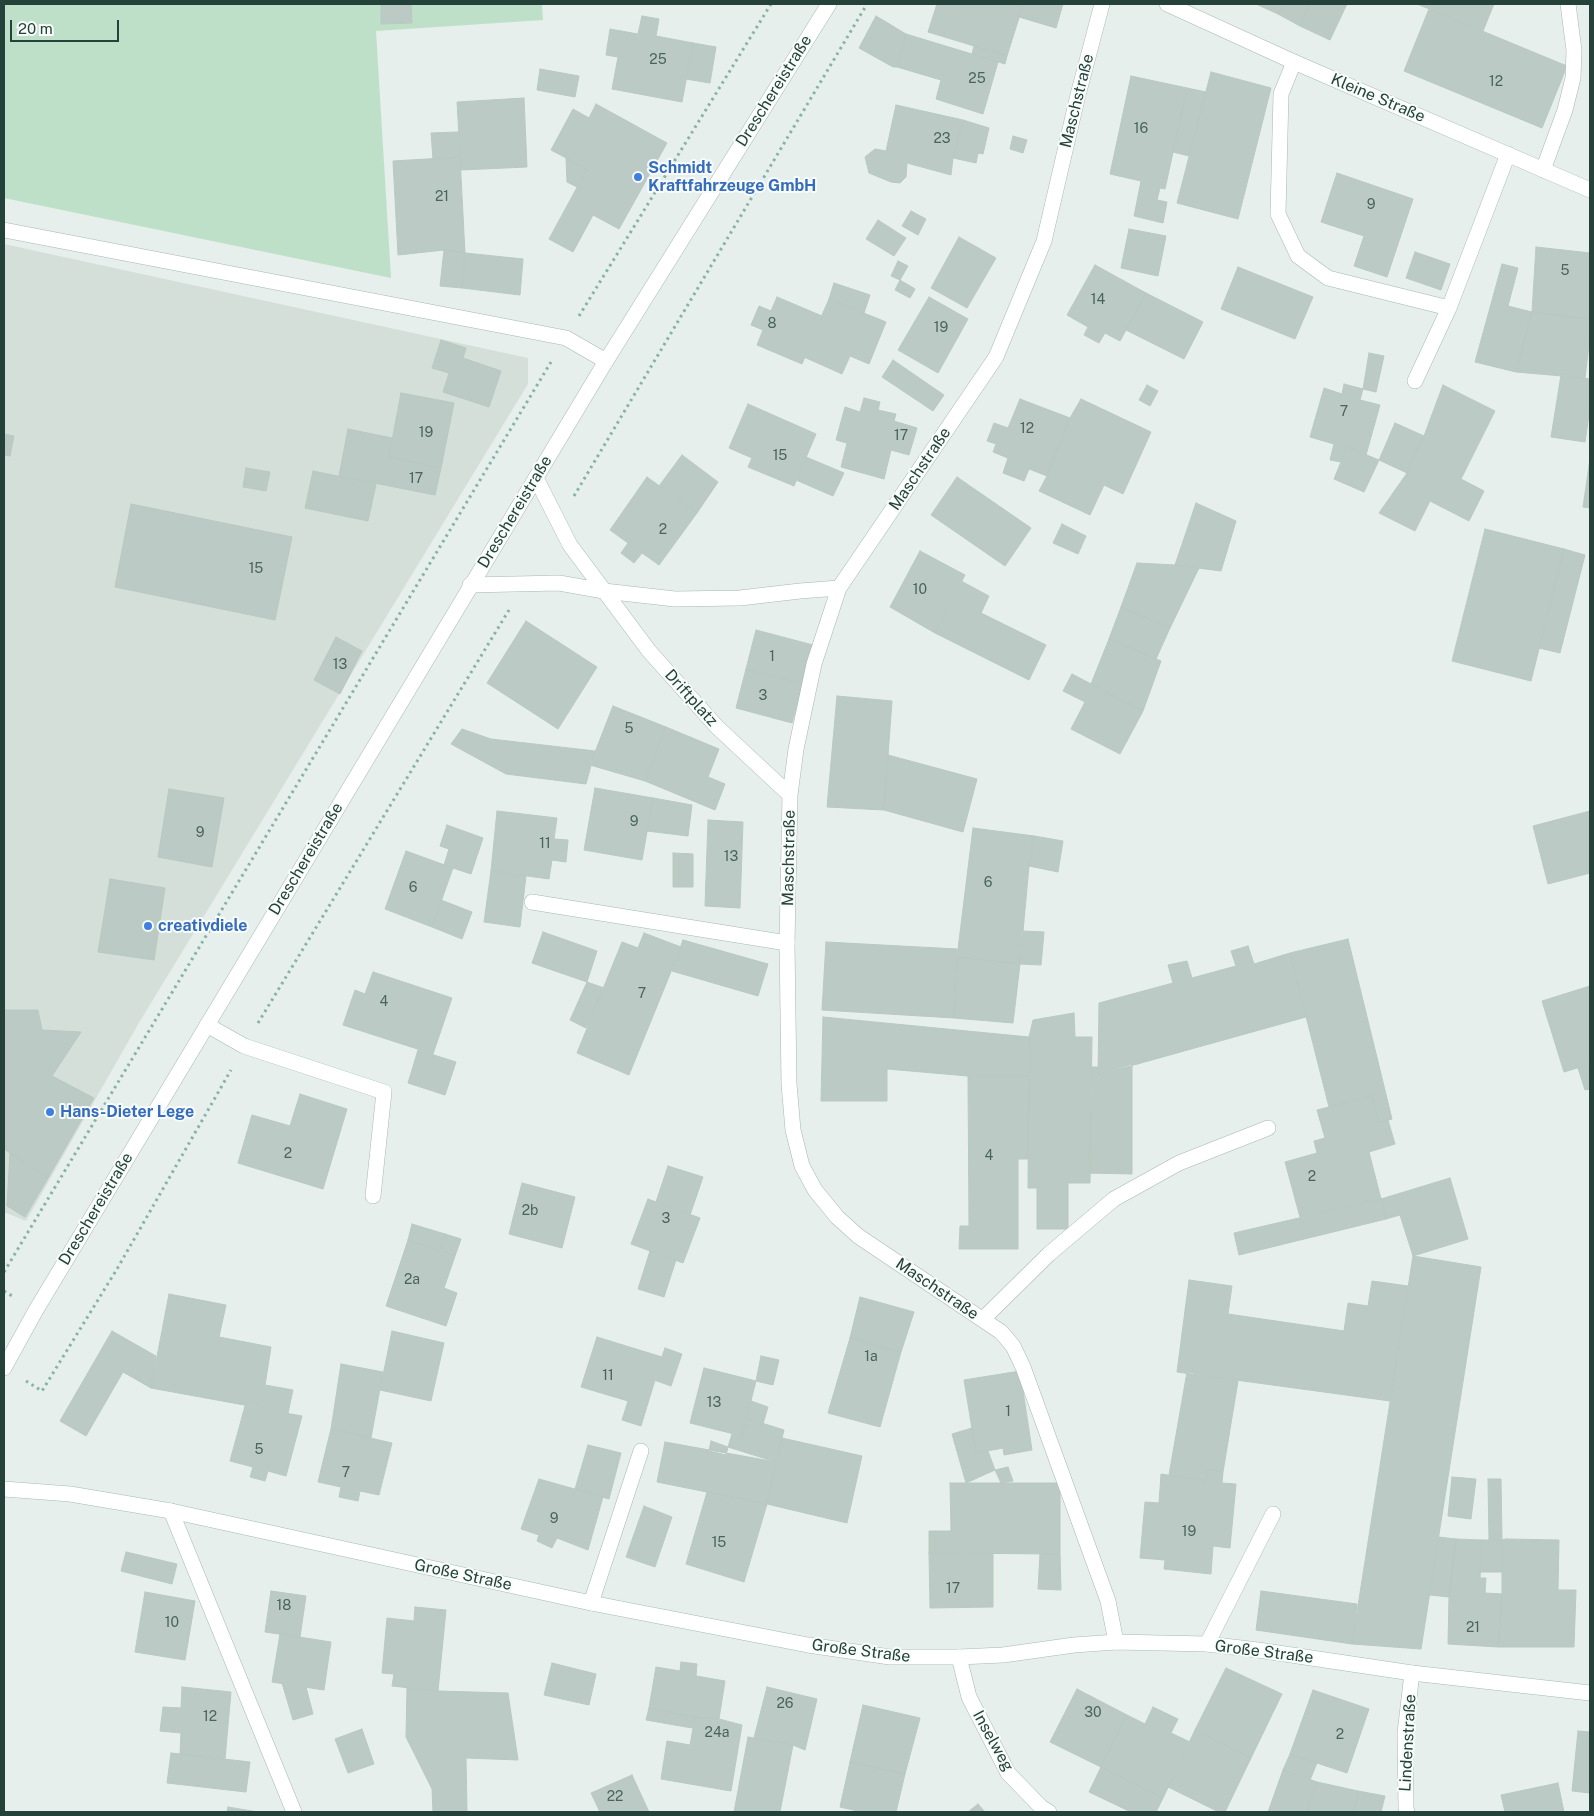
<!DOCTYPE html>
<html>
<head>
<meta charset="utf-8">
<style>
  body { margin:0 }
  #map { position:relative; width:1594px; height:1816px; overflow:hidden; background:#e6efeb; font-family:"Public Sans",sans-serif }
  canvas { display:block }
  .frame { position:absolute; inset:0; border:5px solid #24423a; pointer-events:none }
  .scale { position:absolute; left:10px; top:20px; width:109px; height:22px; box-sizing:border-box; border:2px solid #24423a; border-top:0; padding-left:6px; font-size:15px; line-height:18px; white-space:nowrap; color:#24423a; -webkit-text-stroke:4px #f7fbf9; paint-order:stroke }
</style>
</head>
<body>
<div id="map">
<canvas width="1594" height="1816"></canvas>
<div class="frame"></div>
<div class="scale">20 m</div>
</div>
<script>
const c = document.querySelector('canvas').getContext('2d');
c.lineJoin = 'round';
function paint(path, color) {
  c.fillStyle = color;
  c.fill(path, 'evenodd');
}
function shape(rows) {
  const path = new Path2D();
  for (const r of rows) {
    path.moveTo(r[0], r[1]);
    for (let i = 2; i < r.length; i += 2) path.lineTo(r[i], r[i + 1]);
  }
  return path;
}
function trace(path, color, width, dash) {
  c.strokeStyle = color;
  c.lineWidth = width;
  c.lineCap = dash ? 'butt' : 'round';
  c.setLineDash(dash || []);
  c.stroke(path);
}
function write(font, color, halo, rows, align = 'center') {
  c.font = font + ' "Public Sans",sans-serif';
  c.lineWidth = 4;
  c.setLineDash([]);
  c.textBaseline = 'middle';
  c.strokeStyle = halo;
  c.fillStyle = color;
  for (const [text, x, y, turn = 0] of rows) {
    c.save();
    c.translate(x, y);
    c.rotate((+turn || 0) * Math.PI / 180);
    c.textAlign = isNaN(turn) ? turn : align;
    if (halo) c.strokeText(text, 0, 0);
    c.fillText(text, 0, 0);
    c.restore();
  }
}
paint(shape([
  [4,244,528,358,528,384,140,1021,26,1221,4,1212]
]), '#d4dfda');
paint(shape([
  [4,4,542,4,543,20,376,31,391,278,4,198]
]), '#bfe0c8');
const building = shape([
  [381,4,411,4,412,23,381,24,381,4],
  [937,4,1023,5,1007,56,928,32,937,4],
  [1019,4,1063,4,1056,28,1019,17,1023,5,1019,4],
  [1256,4,1283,4,1278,14,1256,4],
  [1283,4,1310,4,1300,26,1278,14,1283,4],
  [1310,4,1347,4,1330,40,1300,26,1310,4],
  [1417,4,1494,4,1483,31,1417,4],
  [1429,9,1567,66,1542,128,1404,71,1429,9],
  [642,16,659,19,656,36,693,43,682,102,612,89,618,57,606,55,610,29,638,34,642,16],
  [876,16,906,34,897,67,893,67,859,48,876,16],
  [906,34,998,62,983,114,936,99,941,80,897,67,906,34],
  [693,43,716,47,710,83,686,79,693,43],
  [974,46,1007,56,1005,64,972,54,974,46],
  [540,69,579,76,575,97,537,90,540,69],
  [1211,72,1271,88,1238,219,1177,203,1211,72],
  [1131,76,1187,88,1165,189,1160,188,1157,200,1167,202,1163,223,1134,216,1141,181,1110,174,1131,76],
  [1187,88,1206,92,1189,156,1173,152,1187,88],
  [524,98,527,167,461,170,457,102,524,98],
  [596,104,667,143,619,229,593,215,573,252,549,239,587,169,551,150,573,109,589,118,596,104],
  [896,105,963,120,953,158,951,175,907,163,906,177,900,183,891,182,869,173,865,157,875,149,886,151,896,105],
  [963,120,989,128,983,154,978,153,976,163,953,158,963,120],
  [458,132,460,157,433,159,431,133,458,132],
  [1013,136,1027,140,1023,153,1010,149,1013,136],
  [460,157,465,253,444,250,398,255,393,161,460,157],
  [566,158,587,169,577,187,567,182,566,158],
  [1337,173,1413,199,1387,277,1354,266,1364,236,1321,222,1337,173],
  [911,211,926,219,918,235,902,226,911,211],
  [878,220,906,238,894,256,866,239,878,220],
  [1129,229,1166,236,1158,276,1121,268,1129,229],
  [959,237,996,258,967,308,931,288,959,237],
  [1536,247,1590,253,1590,319,1532,312,1536,247],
  [444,250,465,253,462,288,440,286,444,250],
  [1415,252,1450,264,1441,290,1406,278,1415,252],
  [465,253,523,259,520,295,462,288,465,253],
  [898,261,908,266,900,280,891,276,898,261],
  [1502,264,1518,268,1508,306,1532,312,1516,372,1475,362,1502,264],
  [1095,265,1146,293,1120,341,1105,333,1099,343,1084,335,1088,327,1067,315,1095,265],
  [1238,267,1313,297,1295,339,1221,309,1238,267],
  [900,280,915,289,910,298,895,290,900,280],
  [834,283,870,295,864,313,829,299,834,283],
  [1146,293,1203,322,1184,359,1126,330,1146,293],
  [777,297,822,316,802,364,757,345,763,330,751,325,759,306,771,311,777,297],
  [929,297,968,319,938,373,898,350,929,297],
  [829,299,886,322,869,364,850,356,842,374,804,357,829,299],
  [1532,312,1590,319,1590,337,1585,378,1516,372,1532,312],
  [441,340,466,348,463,358,501,371,489,407,443,392,449,373,432,368,441,340],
  [1369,353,1384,356,1376,392,1363,389,1369,353],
  [893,360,944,395,933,411,882,377,893,360],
  [1561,375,1590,379,1590,408,1585,442,1551,437,1561,375],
  [1344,384,1363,389,1360,400,1380,405,1366,455,1347,447,1341,462,1330,460,1334,444,1310,437,1324,388,1342,394,1344,384],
  [1147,385,1158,391,1150,406,1139,400,1147,385],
  [1443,385,1495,411,1461,479,1484,491,1469,521,1430,501,1415,531,1379,513,1407,473,1424,436,1443,385],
  [401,393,454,403,441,468,389,457,401,393],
  [864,398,880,402,878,410,896,414,894,421,917,428,909,455,891,450,884,479,841,467,847,443,836,440,845,407,860,412,864,398],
  [1020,399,1070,418,1047,476,1029,469,1024,481,1003,473,1008,458,993,452,996,444,987,441,994,423,1008,428,1020,399],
  [1081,399,1151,432,1123,494,1104,485,1090,515,1039,491,1047,476,1070,418,1081,399],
  [748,404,816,434,794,486,748,467,752,458,729,448,748,404],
  [1395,423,1424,436,1407,473,1379,460,1395,423],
  [348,429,392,438,389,457,441,468,435,495,339,476,348,429],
  [4,434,14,436,10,456,4,455,4,434],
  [1347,447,1379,460,1364,492,1334,479,1347,447],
  [682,455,718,482,697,513,659,486,682,455],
  [806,457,844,473,833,496,796,480,806,457],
  [1590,459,1590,508,1583,507,1590,459],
  [246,468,270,472,266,491,243,487,246,468],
  [313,471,376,484,368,521,305,508,313,471],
  [647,477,697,513,659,565,642,553,634,563,621,553,628,543,610,530,647,477],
  [957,477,1031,528,1005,566,931,515,957,477],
  [1196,503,1236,521,1221,571,1175,565,1196,503],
  [131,504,292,537,275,620,115,587,131,504],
  [1062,524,1086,536,1078,554,1053,543,1062,524],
  [1485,529,1564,549,1531,681,1452,661,1485,529],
  [1564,549,1585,555,1560,653,1539,648,1564,549],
  [920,551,965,575,935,633,890,607,920,551],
  [1137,563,1175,565,1199,568,1170,628,1121,607,1137,563],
  [961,581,989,596,981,613,1046,645,1029,680,935,633,961,581],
  [1121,607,1170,628,1156,659,1109,639,1121,607],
  [526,621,597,667,558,729,487,683,526,621],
  [756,630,813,645,803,684,746,669,756,630],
  [336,637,362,651,340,694,314,680,336,637],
  [1109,639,1161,661,1143,711,1091,684,1109,639],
  [746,669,803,684,792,723,736,708,746,669],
  [1072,674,1143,711,1120,754,1071,729,1085,702,1063,691,1072,674],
  [837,696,892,701,884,810,827,807,837,696],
  [613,706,666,727,645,781,590,765,613,706],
  [666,727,719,749,708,777,725,784,715,810,645,781,666,727],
  [462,729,491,739,595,751,586,784,506,774,451,744,462,729],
  [888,755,977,779,963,832,884,810,888,755],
  [595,788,653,798,642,860,584,850,595,788],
  [169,789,224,798,212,867,158,857,169,789],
  [653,798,692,805,688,836,647,831,653,798],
  [497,811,557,818,554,839,568,840,566,862,552,860,549,879,491,871,497,811],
  [1590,811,1590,873,1548,884,1533,826,1590,811],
  [708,820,743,822,740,908,705,906,708,820],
  [447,825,483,838,471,874,444,865,449,849,440,846,447,825],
  [973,828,1034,836,1029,866,1020,964,957,957,973,828],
  [1034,836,1063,841,1058,872,1029,866,1034,836],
  [406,851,453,868,432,927,385,909,406,851],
  [673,853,693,854,693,887,673,887,673,853],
  [491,871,526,876,520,927,484,922,491,871],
  [110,879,165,888,154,960,98,952,110,879],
  [441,900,472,912,462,939,432,927,441,900],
  [1022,931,1044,932,1041,965,1020,964,1022,931],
  [543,932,597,951,587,982,532,963,543,932],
  [644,933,681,947,629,1075,577,1053,622,942,638,948,644,933],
  [1348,939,1392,1119,1379,1123,1372,1096,1329,1107,1290,953,1348,939],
  [683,940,768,964,758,996,672,971,683,940],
  [826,942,957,949,954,1018,822,1010,826,942],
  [1248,946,1254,964,1290,953,1306,1017,1098,1075,1099,1003,1173,983,1168,965,1187,961,1192,978,1236,966,1231,951,1248,946],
  [957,957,1020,964,1013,1023,954,1018,957,957],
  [373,972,452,998,433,1054,343,1025,355,990,365,994,373,972],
  [587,982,604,988,586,1028,570,1020,587,982],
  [1590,986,1590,1064,1564,1072,1542,1001,1590,986],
  [4,1010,38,1010,42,1030,81,1032,52,1076,94,1098,48,1178,4,1149,4,1010],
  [1074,1013,1075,1037,1092,1037,1090,1183,1068,1183,1068,1229,1037,1229,1037,1188,1028,1188,1029,1037,1033,1020,1074,1013],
  [823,1017,1029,1037,1029,1076,968,1076,887,1069,887,1101,821,1101,823,1017],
  [418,1050,456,1062,445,1095,408,1083,418,1050],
  [1132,1064,1132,1174,1090,1173,1091,1067,1098,1067,1098,1075,1132,1064],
  [1590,1064,1590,1089,1585,1090,1578,1068,1590,1064],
  [968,1076,1029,1076,1028,1159,1018,1159,1018,1249,959,1249,960,1226,969,1226,968,1076],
  [300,1094,347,1109,323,1189,238,1163,252,1115,290,1126,300,1094],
  [1372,1096,1379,1123,1388,1120,1395,1144,1369,1152,1381,1199,1300,1217,1285,1162,1317,1153,1314,1141,1325,1138,1317,1110,1372,1096],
  [10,1153,48,1178,25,1217,7,1206,10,1153],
  [668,1166,703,1177,690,1215,656,1202,668,1166],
  [1450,1178,1468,1239,1413,1256,1400,1215,1386,1219,1381,1199,1450,1178],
  [522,1183,575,1197,562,1248,509,1234,522,1183],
  [648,1199,700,1218,683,1263,631,1244,648,1199],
  [1381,1199,1386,1219,1239,1255,1234,1233,1381,1199],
  [412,1224,445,1234,440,1251,408,1240,412,1224],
  [445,1234,461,1239,455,1256,440,1251,445,1234],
  [408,1240,455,1256,444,1288,457,1293,446,1326,386,1306,408,1240],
  [650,1251,676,1260,664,1297,638,1289,650,1251],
  [1413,1256,1481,1267,1421,1649,1352,1644,1413,1256],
  [1189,1280,1232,1286,1228,1314,1344,1331,1348,1303,1368,1306,1372,1281,1408,1286,1390,1401,1177,1372,1189,1280],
  [169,1294,226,1305,219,1337,271,1347,265,1385,293,1390,288,1413,151,1388,169,1294],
  [860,1297,914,1312,901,1352,850,1338,860,1297],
  [112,1331,156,1356,151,1388,123,1372,86,1436,60,1421,112,1331],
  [392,1331,444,1343,431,1401,380,1390,392,1331],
  [597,1337,662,1357,641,1426,622,1420,628,1401,581,1387,597,1337],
  [850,1338,901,1352,880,1427,828,1413,850,1338],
  [665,1348,682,1354,671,1386,654,1380,665,1348],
  [761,1356,779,1360,773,1385,756,1381,761,1356],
  [341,1364,383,1372,371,1438,331,1429,341,1364],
  [704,1368,756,1381,742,1436,690,1423,704,1368],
  [1020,1371,1032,1450,1004,1455,1003,1448,976,1453,964,1380,1020,1371],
  [1187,1372,1238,1381,1223,1472,1208,1469,1206,1481,1169,1475,1187,1372],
  [751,1401,768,1407,763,1424,746,1418,751,1401],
  [245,1406,302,1416,286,1476,268,1471,265,1481,250,1477,253,1467,230,1461,245,1406],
  [746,1418,784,1430,776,1462,728,1447,732,1434,742,1436,746,1418],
  [972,1428,976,1453,988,1451,995,1470,966,1483,952,1434,972,1428],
  [331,1429,392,1443,379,1495,360,1491,358,1501,339,1497,341,1487,318,1482,331,1429],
  [782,1438,862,1456,847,1523,767,1504,782,1438],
  [711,1441,728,1447,726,1455,709,1451,711,1441],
  [665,1442,776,1462,767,1504,657,1482,665,1442],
  [588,1445,621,1453,609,1499,575,1489,588,1445],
  [1008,1467,1013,1481,1001,1483,995,1470,1008,1467],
  [1208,1469,1223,1472,1222,1483,1236,1484,1230,1548,1213,1546,1211,1574,1164,1569,1165,1560,1140,1558,1145,1502,1159,1503,1161,1474,1206,1481,1208,1469],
  [1452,1477,1476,1479,1471,1519,1448,1516,1452,1477],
  [539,1479,603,1497,588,1550,557,1538,552,1548,537,1541,539,1535,521,1529,539,1479],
  [1488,1479,1501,1479,1502,1540,1489,1540,1488,1479],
  [950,1483,1060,1483,1060,1554,929,1553,929,1531,951,1531,950,1483],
  [707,1492,767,1504,744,1582,686,1564,707,1492],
  [644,1506,672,1517,655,1567,626,1557,644,1506],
  [1438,1537,1456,1539,1449,1597,1430,1595,1438,1537],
  [1456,1539,1482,1540,1480,1578,1486,1578,1485,1593,1502,1594,1498,1647,1448,1644,1449,1597,1456,1539],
  [1506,1539,1559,1540,1558,1590,1576,1590,1574,1647,1498,1647,1502,1594,1502,1540,1506,1539],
  [1482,1540,1502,1540,1502,1572,1480,1572,1482,1540],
  [126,1552,177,1564,172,1584,121,1571,126,1552],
  [929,1553,993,1553,993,1607,930,1608,929,1553],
  [1040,1554,1060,1554,1061,1590,1038,1589,1040,1554],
  [271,1591,306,1596,300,1637,265,1632,271,1591],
  [1261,1591,1357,1604,1352,1644,1256,1630,1261,1591],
  [145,1592,195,1601,185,1660,135,1652,145,1592],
  [415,1607,446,1610,438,1691,392,1686,394,1674,382,1673,387,1618,414,1621,415,1607],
  [280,1634,331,1642,324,1690,272,1682,280,1634],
  [681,1662,697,1664,696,1676,725,1681,719,1719,695,1717,649,1708,656,1667,680,1671,681,1662],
  [552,1663,596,1674,589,1705,544,1695,552,1663],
  [1226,1668,1282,1694,1251,1758,1195,1730,1226,1668],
  [282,1683,306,1687,313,1714,293,1720,282,1683],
  [182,1687,231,1692,225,1759,180,1754,181,1733,160,1731,163,1707,181,1708,182,1687],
  [407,1687,438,1691,508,1693,518,1760,466,1758,467,1812,433,1812,432,1789,406,1737,407,1687],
  [767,1687,817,1699,805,1750,793,1745,754,1738,767,1687],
  [1077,1689,1127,1715,1101,1767,1050,1742,1077,1689],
  [1313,1690,1369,1709,1347,1773,1290,1754,1313,1690],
  [863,1705,920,1718,905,1774,850,1762,863,1705],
  [1153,1707,1178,1719,1171,1733,1190,1742,1163,1798,1101,1767,1127,1715,1145,1724,1153,1707],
  [649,1708,695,1717,692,1728,646,1720,649,1708],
  [695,1717,719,1719,742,1725,731,1791,661,1779,667,1741,690,1745,695,1717],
  [362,1729,374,1764,348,1773,335,1739,362,1729],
  [1195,1730,1251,1758,1225,1812,1219,1812,1168,1787,1195,1730],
  [1578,1731,1590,1732,1590,1793,1572,1791,1578,1731],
  [748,1737,793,1745,780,1812,734,1812,748,1737],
  [171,1753,250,1762,246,1792,167,1783,171,1753],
  [1290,1754,1317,1763,1310,1780,1283,1770,1290,1754],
  [850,1762,905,1774,896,1812,862,1812,840,1807,850,1762],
  [1101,1767,1163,1798,1156,1812,1131,1812,1089,1792,1101,1767],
  [1283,1770,1317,1782,1307,1812,1268,1812,1283,1770],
  [632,1775,649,1812,600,1812,591,1793,632,1775],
  [1317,1782,1358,1791,1354,1812,1307,1812,1317,1782],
  [1558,1783,1564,1812,1505,1812,1501,1795,1558,1783],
  [1358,1791,1385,1796,1381,1812,1354,1812,1358,1791],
  [978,1804,985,1812,968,1812,978,1804],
  [228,1807,258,1812,227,1812,228,1807]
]);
paint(building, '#bbcac4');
trace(building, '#b8c9c2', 1);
const service = shape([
  [1294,62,1281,94,1278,214,1298,256,1328,278,1449,308],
  [1543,170,1565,110,1573,78,1574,50,1568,4],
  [4,230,566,338,606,361],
  [1415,381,1449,308,1508,154],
  [532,902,787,943],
  [207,1025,244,1046,384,1092,373,1196],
  [983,1319,1049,1254,1114,1199,1179,1163,1268,1128],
  [171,1511,294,1812],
  [591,1603,641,1451],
  [1207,1644,1273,1514]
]);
const minor = shape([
  [1102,4,1078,95,1044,241,996,357,839,588,814,664,796,749,790,795,787,943,789,1084,793,1130,802,1166,815,1190,837,1217,858,1236,1001,1332,1013,1346,1023,1367,1108,1601,1116,1642],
  [1167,4,1294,62,1590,190],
  [536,478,570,545,649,651,717,727,790,795],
  [470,585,559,583,604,591,675,599,740,598,800,591,839,588],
  [959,1657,969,1697,1008,1773,1041,1807,1049,1812],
  [1407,1812,1406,1808,1405,1733,1412,1673]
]);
const tertiary = shape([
  [4,1368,36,1310,606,361,829,4]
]);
const secondary = shape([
  [4,1489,70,1494,171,1511,591,1603,808,1645,890,1657,959,1657,1003,1655,1074,1645,1116,1642,1207,1644,1258,1650,1412,1673,1590,1693]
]);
trace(service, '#a8b8b2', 16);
trace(minor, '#a8b8b2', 16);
trace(tertiary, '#a8b8b2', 16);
trace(secondary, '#a4bbb3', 16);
trace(shape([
  [579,316,771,4],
  [574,496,867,4],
  [258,1023,509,610],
  [4,1272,551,362],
  [4,1291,14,1297],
  [26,1381,42,1391,117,1269,231,1070]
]), '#86b3a5', 3, [2.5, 4]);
trace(service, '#fff', 15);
trace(minor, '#fff', 15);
trace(tertiary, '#fff', 15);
trace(secondary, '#fff', 15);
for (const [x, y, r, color] of [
  [638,177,5,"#3f7fe0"],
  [148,926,5,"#3f7fe0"],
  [50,1112,5,"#3f7fe0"]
]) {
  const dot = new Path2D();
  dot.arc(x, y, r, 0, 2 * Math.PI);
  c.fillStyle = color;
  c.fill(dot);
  trace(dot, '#f7fbf9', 2);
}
write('14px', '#4a645c', null, [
  ["25",658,60],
  ["25",977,79],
  ["12",1496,82],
  ["16",1141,129],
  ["23",942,139],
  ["21",442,197],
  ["9",1371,205],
  ["5",1565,271],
  ["14",1098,300],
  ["8",772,324],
  ["19",941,328],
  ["7",1344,412],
  ["12",1027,429],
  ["19",426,433],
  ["17",901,436],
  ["15",780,456],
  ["17",416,479],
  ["2",663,530],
  ["15",256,569],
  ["10",920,590],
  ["1",772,657],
  ["13",340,665],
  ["3",763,696],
  ["5",629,729],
  ["9",634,822],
  ["9",200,833],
  ["11",545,844],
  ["13",731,857],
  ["6",988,883],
  ["6",413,888],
  ["7",642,994],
  ["4",384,1002],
  ["2",288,1154],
  ["4",989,1156],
  ["2",1312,1177],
  ["2b",530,1211],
  ["3",666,1219],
  ["2a",412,1280],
  ["1a",871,1357],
  ["11",608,1376],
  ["13",714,1403],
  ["1",1008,1412],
  ["5",259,1450],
  ["7",346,1473],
  ["9",554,1519],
  ["19",1189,1532],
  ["15",719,1543],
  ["17",953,1589],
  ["18",284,1606],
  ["10",172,1623],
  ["21",1473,1628],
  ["26",785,1704],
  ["30",1093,1713],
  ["12",210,1717],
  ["24a",717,1733],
  ["2",1340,1735],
  ["22",615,1797]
]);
write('16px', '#24423a', '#f7fbf9', [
  ["Dreschereistraße",774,91,-58],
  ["Kleine Straße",1378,98,23],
  ["Maschstraße",1077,101,-76],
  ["Maschstraße",920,469,-56],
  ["Dreschereistraße",515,512,-59],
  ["Driftplatz",691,698,48],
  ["Maschstraße",789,858,-89],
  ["Dreschereistraße",306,859,-59],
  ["Dreschereistraße",96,1209,-59],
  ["Maschstraße",937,1289,34],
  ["Große Straße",463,1575,12],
  ["Große Straße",861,1651,7],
  ["Große Straße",1264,1652,7],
  ["Inselweg",993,1741,61],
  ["Lindenstraße",1408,1743,-87]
]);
write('bold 16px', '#366cbe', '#f7fbf9', [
  ["Schmidt",648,168],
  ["Kraftfahrzeuge GmbH",648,186],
  ["creativdiele",158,926],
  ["Hans-Dieter Lege",60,1112]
], 'left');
</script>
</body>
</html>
